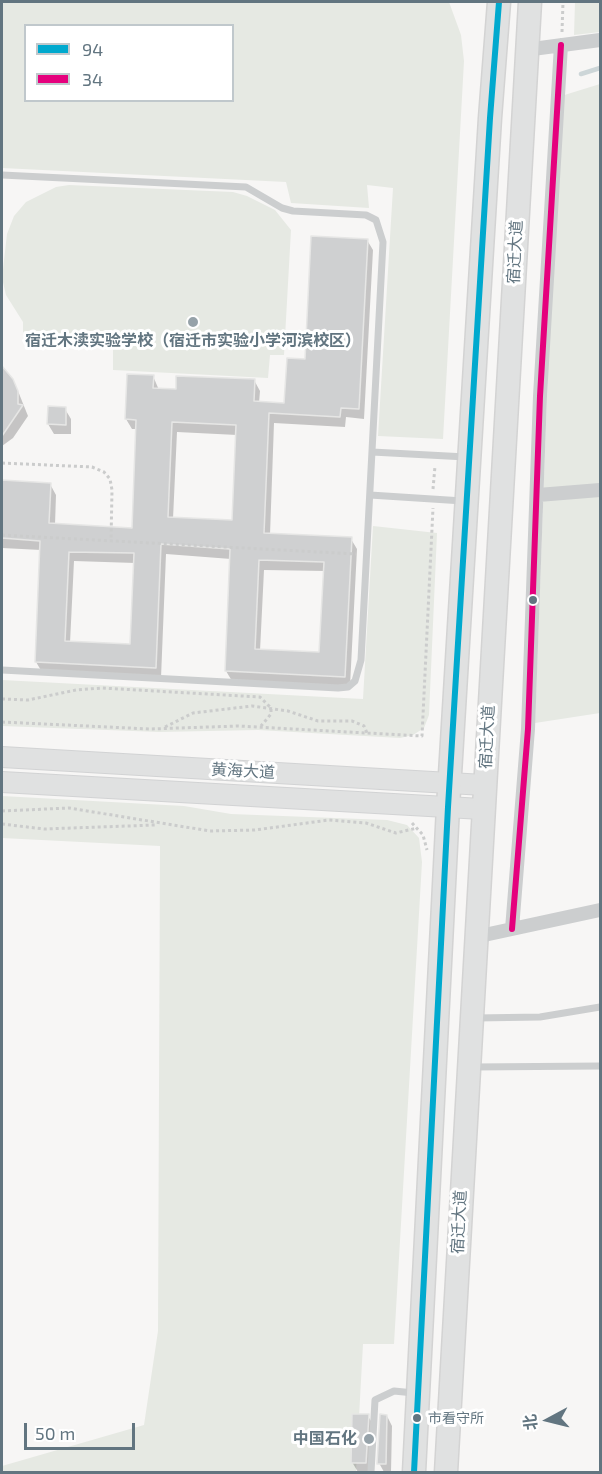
<!DOCTYPE html>
<html>
<head>
<meta charset="utf-8">
<style>
  body { margin:0 }
  #map { position:relative; width:602px; height:1474px; overflow:hidden; background:#f7f6f5; font-family:"Exo 2","Noto Sans SC",sans-serif }
  canvas { display:block }
  .frame { position:absolute; inset:0; border:3px solid #627580; pointer-events:none }
  .legend { position:absolute; left:24px; top:24px; width:210px; height:78px; box-sizing:border-box; background:#fff; border:2px solid #c0c8cc; margin:0; padding:8px 10px; list-style:none; font-size:18px; color:#627580 }
  .legend li { display:flex; align-items:center; gap:12px; height:30px }
  .legend b { width:30px; border:2px solid #c0c8cc }
  .north { position:absolute; left:518px; top:1390px; width:60px; height:60px; -webkit-text-stroke:4px #fff; paint-order:stroke; rotate:263deg; font-size:16px; font-weight:700; line-height:24px; text-align:center; color:#627580 }
  .north::after { content:''; display:block; margin:auto; width:21px; height:27px; background:#627580; clip-path:polygon(50% 0,100% 100%,50% 72%,0 100%) }
  .scale { position:absolute; left:24px; top:1423px; width:111px; height:27px; box-sizing:border-box; border:3px solid #627580; border-top:0; padding-left:8px; font-size:18px; line-height:21px; white-space:nowrap; color:#627580; -webkit-text-stroke:4px #fff; paint-order:stroke }
</style>
</head>
<body>
<div id="map">
<canvas width="602" height="1474"></canvas>
<div class="frame"></div>
<ul class="legend">
<li><b style="height:8px;background:#00a9ce"></b>94</li>
<li><b style="height:8px;background:#e5007d"></b>34</li>
</ul>
<div class="north">北</div>
<div class="scale">50 m</div>
</div>
<script>
const c = document.querySelector('canvas').getContext('2d');
c.lineJoin = 'round';
function paint(path, color) {
  c.fillStyle = color;
  c.fill(path, 'evenodd');
}
function shape(rows) {
  const path = new Path2D();
  for (const r of rows) {
    path.moveTo(r[0], r[1]);
    for (let i = 2; i < r.length; i += 2) path.lineTo(r[i], r[i + 1]);
  }
  return path;
}
function trace(path, color, width, dash) {
  c.strokeStyle = color;
  c.lineWidth = width;
  c.lineCap = dash ? 'butt' : 'round';
  c.setLineDash(dash || []);
  c.stroke(path);
}
function write(font, color, halo, rows, align = 'center') {
  c.font = font + ' "Exo 2","Noto Sans SC",sans-serif';
  c.lineWidth = 6;
  c.setLineDash([]);
  c.textBaseline = 'middle';
  c.strokeStyle = halo;
  c.fillStyle = color;
  for (const [text, x, y, turn = 0] of rows) {
    c.save();
    c.translate(x, y);
    c.rotate((+turn || 0) * Math.PI / 180);
    c.textAlign = isNaN(turn) ? turn : align;
    if (halo) c.strokeText(text, 0, 0);
    c.fillText(text, 0, 0);
    c.restore();
  }
}
paint(shape([
  [2,2,449,2,461,35,464,61,443,439,378,436,393,188,367,185,369,208,291,203,286,182,2,168],
  [26,26,232,26,232,100,26,100],
  [575,2,600,2,600,32,574,35],
  [600,84,600,713,535,723,558,97],
  [69,185,233,192,247,196,275,210,291,230,284,355,270,355,268,378,113,370,113,346,23,341,23,322,6,295,2,278,7,234,14,216,26,202,56,187],
  [373,526,437,533,429,715,424,728,413,735,400,738,258,730,159,732,2,726,2,680,363,699],
  [2,796,184,806,231,814,387,820,407,825,419,838,422,862,394,1344,363,1344,356,1472,2,1472,2,1466,144,1425,158,1331,160,846,2,838]
]), '#e6e9e3');
paint(shape([
  [367,240,373,250,364,419,346,417,345,427,274,423,270,535,351,539,357,549,350,686,232,681,226,671,231,559,166,554,161,678,42,672,36,662,41,550,2,548,2,482,50,484,56,495,55,525,133,529,137,429,132,429,126,419,153,376,159,390,177,391,254,380,260,391,259,403,286,404],
  [177,432,237,435,233,522,173,519],
  [74,561,135,563,131,646,70,643],
  [264,570,325,571,321,654,260,651],
  [2,369,18,391,28,416,13,438,2,446],
  [65,409,71,419,71,434,54,434,48,424],
  [368,1416,374,1426,371,1472,358,1472,352,1462],
  [387,1416,392,1426,391,1472,384,1472,379,1463]
]), '#0003');
trace(shape([
  [581,74,600,68]
]), '#cdd6d8', 4.5);
const building = shape([
  [311,236,368,239,359,409,341,408,340,417,269,413,264,533,352,537,345,677,225,671,230,549,161,544,156,668,35,662,40,541,2,538,2,480,51,483,49,523,132,528,136,420,125,419,127,374,154,375,153,388,176,389,176,376,255,379,254,401,284,403,287,358,305,359,311,236],
  [172,422,236,425,232,520,168,517,172,422],
  [69,552,134,553,130,644,65,641,69,552],
  [259,560,324,562,319,652,255,649,259,560],
  [2,366,13,379,18,391,18,404,23,405,2,436,2,366],
  [48,406,66,407,66,425,47,424,48,406],
  [352,1414,369,1414,366,1463,351,1463,352,1414],
  [380,1414,387,1415,386,1464,377,1464,380,1414]
]);
paint(building, '#cfd0d1');
trace(building, '#e6e6e5', 1.5);
const secondary = shape([
  [2,757,484,785],
  [2,782,482,809]
]);
const primary = shape([
  [414,1472,448,807,490,118,499,2],
  [446,1472,530,2]
]);
trace(secondary, '#d2d3d4', 22);
trace(primary, '#d3d3d3', 25);
trace(shape([
  [562,32,563,2],
  [2,463,92,467,104,472,110,479,112,490,111,541],
  [433,489,435,466],
  [2,535,356,554],
  [2,699,28,700,76,690,102,688,260,697,271,708,271,714,261,726],
  [2,722,150,729,238,726,422,736,433,508],
  [165,727,193,713,252,706,288,711,318,721,352,721,364,726,367,733],
  [2,811,69,808,210,831,255,830,329,820,366,823,396,833,417,828],
  [412,823,423,835,427,850],
  [2,824,44,829,155,825]
]), '#cbcccc', 3, [3, 3]);
trace(shape([
  [2,175,246,187,282,208,293,211,366,215,376,220,383,242,361,660,355,681,348,687,338,688,2,670],
  [372,452,466,457],
  [370,495,463,501],
  [476,1018,540,1017,600,1007],
  [473,1067,600,1066],
  [371,1472,375,1400,394,1391,414,1393]
]), '#cccecf', 7);
trace(shape([
  [525,50,600,40],
  [538,495,600,490],
  [512,929,528,729,540,396,561,45],
  [475,937,600,910]
]), '#cccecf', 14);
trace(secondary, '#e0e1e1', 20);
trace(primary, '#e0e1e1', 22);
trace(shape([
  [414,1472,448,807,490,118,499,2]
]), '#00a9ce', 6);
trace(shape([
  [512,929,528,729,540,396,561,45]
]), '#e5007d', 6);
for (const [x, y, r, color] of [
  [193,322,6,"#96a2a9"],
  [533,600,5,"#627580"],
  [417,1418,5,"#627580"],
  [369,1439,6,"#96a2a9"]
]) {
  const dot = new Path2D();
  dot.arc(x, y, r, 0, 2 * Math.PI);
  c.fillStyle = color;
  c.fill(dot);
  trace(dot, '#fff', 2);
}
write('14px', '#627580', '#fff', [
  ["市看守所",428,1418]
], 'left');
write('16px', '#627580', '#fff', [
  ["宿迁大道",515,252,-87],
  ["宿迁大道",487,737,-87],
  ["黄海大道",243,771,3],
  ["宿迁大道",459,1222,-87]
]);
write('bold 16px', '#627580', '#fff', [
  ["宿迁木渎实验学校（宿迁市实验小学河滨校区）",193,341],
  ["中国石化",357,1439,"right"]
]);
</script>
</body>
</html>
